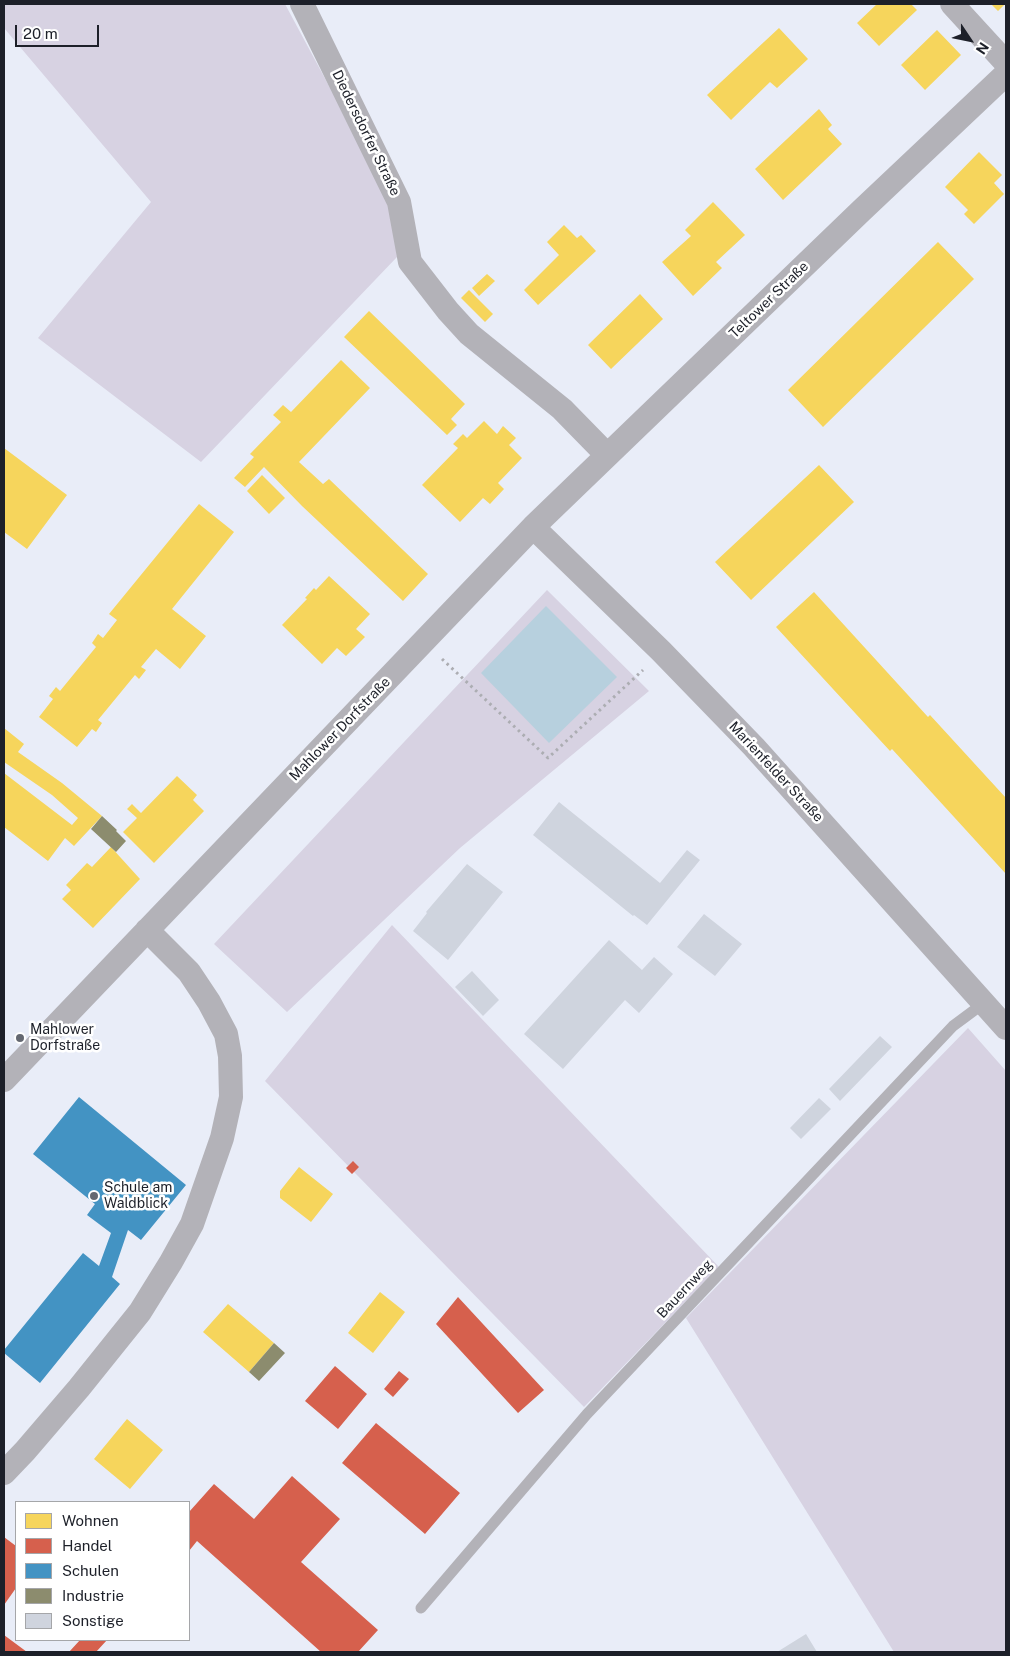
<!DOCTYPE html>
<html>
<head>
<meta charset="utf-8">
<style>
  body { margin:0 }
  #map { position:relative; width:1010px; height:1656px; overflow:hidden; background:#e9edf8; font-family:"Public Sans",sans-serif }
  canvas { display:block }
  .frame { position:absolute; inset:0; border:5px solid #1d2029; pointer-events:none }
  .legend { position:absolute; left:15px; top:1501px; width:175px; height:140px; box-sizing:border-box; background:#fff; border:1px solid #a5a6a9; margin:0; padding:6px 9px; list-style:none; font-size:15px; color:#1d2029 }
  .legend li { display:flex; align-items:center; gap:10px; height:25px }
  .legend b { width:25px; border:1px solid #a5a6a9 }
  .north { position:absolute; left:945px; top:15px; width:50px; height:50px; -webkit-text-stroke:4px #fff; paint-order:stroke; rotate:124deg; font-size:14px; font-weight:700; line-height:20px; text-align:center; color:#1d2029 }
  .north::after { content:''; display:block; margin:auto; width:18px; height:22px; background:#1d2029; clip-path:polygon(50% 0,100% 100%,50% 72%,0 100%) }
  .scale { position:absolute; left:15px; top:25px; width:84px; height:22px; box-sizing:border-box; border:2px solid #1d2029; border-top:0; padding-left:6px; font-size:15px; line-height:18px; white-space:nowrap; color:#1d2029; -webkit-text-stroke:4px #fff; paint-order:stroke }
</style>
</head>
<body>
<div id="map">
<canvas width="1010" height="1656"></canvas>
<div class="frame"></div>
<ul class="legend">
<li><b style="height:14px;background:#f6d55c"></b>Wohnen</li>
<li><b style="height:14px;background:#d6604d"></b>Handel</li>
<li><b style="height:14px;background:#4393c3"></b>Schulen</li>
<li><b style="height:14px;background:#8c8c6e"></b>Industrie</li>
<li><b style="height:14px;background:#cfd4de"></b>Sonstige</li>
</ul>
<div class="north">N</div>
<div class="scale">20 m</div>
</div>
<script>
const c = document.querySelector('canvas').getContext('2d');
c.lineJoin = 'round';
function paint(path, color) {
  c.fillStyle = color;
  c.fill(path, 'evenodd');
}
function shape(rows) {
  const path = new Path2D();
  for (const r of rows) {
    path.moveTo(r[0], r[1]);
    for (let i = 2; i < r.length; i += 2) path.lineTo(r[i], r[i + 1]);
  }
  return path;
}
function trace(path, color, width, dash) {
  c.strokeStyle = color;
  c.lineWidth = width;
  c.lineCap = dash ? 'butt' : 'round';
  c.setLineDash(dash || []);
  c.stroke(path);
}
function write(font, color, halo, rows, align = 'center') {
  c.font = font + ' "Public Sans",sans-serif';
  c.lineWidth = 5;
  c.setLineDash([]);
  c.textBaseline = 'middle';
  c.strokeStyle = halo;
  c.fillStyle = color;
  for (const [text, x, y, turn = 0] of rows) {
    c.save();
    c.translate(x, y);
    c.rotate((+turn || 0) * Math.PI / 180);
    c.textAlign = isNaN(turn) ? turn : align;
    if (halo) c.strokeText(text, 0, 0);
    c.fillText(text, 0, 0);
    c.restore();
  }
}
paint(shape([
  [4,4,285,4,395,209,397,257,201,462,38,338,151,202,4,28],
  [547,590,649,691,460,848,287,1012,214,944],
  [392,925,719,1267,584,1407,265,1081],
  [968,1028,1006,1071,1006,1652,894,1652,686,1318]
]), '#d7d2e2');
paint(shape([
  [546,606,617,677,549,743,481,673]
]), '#b7d0de');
paint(shape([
  [877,4,911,4,917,10,879,46,857,23],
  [991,4,1005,4,998,11],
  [779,28,808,59,777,88,770,82,731,120,707,95],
  [937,30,961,55,925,90,901,65],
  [819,109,832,125,828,129,842,144,783,200,755,169],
  [979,152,1002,175,994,183,1004,194,974,224,964,214,968,210,945,187],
  [713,202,745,235,716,262,722,268,693,296,662,262,691,236,685,230],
  [564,225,577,238,581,235,596,251,538,305,524,290,559,255,547,242],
  [938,242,974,279,823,427,788,390],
  [487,274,495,281,479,296,472,288],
  [469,290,493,314,485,322,461,298],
  [640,294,663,319,611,369,588,345],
  [369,311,465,404,451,419,457,425,447,435,344,337],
  [341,360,370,388,299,462,323,484,329,479,428,574,403,601,302,506,264,467,245,487,234,478,254,457,250,454,281,422,273,415,283,405,291,412],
  [484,421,497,434,503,426,516,438,509,445,522,458,498,483,504,489,490,504,483,498,460,522,422,485,458,448,453,444,463,434,467,438],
  [4,448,67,495,27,549,4,532],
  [819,465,854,502,751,600,715,562],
  [262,475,285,498,269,514,247,491],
  [199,504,234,532,172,609,206,636,180,669,156,649,141,667,146,670,139,679,135,675,98,720,102,723,96,732,92,729,77,747,39,717,53,699,49,696,56,687,60,691,96,647,92,643,98,634,103,638,117,620,109,614],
  [329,576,370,614,356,629,365,637,346,656,337,648,322,664,282,625,307,599,305,598,314,588,316,590],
  [814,592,928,717,930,715,1006,798,1006,874,892,749,890,751,776,627],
  [4,728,24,744,18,752,62,783,102,816,74,846,65,838,48,861,4,827,4,773,72,825,78,818,52,795,4,762],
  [177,776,197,795,193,800,204,811,154,863,123,832,137,818,127,809,132,804,141,813],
  [111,847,140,879,93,928,62,899,71,890,66,885,87,863,92,867],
  [299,1167,333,1194,311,1222,280,1198,280,1191],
  [380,1292,405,1312,373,1353,348,1333],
  [228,1304,274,1343,249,1372,203,1332],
  [127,1419,163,1450,130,1489,94,1459]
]), '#f6d55c');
paint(shape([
  [353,1161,359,1167,352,1174,346,1168],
  [458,1297,544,1390,518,1413,436,1324],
  [335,1366,367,1394,338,1429,305,1401],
  [399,1371,409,1379,393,1397,384,1389],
  [376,1423,460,1493,425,1534,342,1463],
  [292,1476,340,1519,301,1562,378,1630,358,1652,321,1652,197,1541,189,1551,189,1512,214,1484,254,1519],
  [4,1537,16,1546,16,1588,4,1605],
  [4,1635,27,1652,4,1652],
  [80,1640,107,1640,96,1652,69,1652]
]), '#d6604d');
paint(shape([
  [79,1097,186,1185,141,1240,128,1230,112,1277,120,1284,40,1383,4,1353,4,1350,83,1253,99,1266,111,1233,87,1215,95,1204,33,1154]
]), '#4393c3');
paint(shape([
  [102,816,117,830,116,831,126,841,116,852,91,829],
  [274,1343,285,1353,259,1381,249,1372]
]), '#8c8c6e');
paint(shape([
  [559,802,660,883,687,850,700,860,647,925,634,915,633,916,533,835],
  [467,864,503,892,448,960,413,931,427,913,426,912],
  [704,914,742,944,715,976,677,947],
  [609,940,642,970,654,957,673,974,639,1013,625,1000,563,1069,524,1034],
  [472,971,499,1000,483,1016,455,987],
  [880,1036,892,1047,840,1101,829,1089],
  [819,1098,831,1109,801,1139,790,1128],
  [806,1634,817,1652,777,1652]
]), '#cfd4de');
trace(shape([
  [442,659,548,758,643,670]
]), '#acadb2', 3, [2.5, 4]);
trace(shape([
  [421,1608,587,1414,953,1026,984,1003]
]), '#b3b2b8', 11);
trace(shape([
  [302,4,399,202,410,262,448,311,469,334,562,409,607,455],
  [952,4,1006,63],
  [533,527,661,651,754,747,1006,1028],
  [4,1080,533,527,861,211,1006,74],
  [4,1473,25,1451,79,1388,140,1312,171,1262,192,1224,222,1138,231,1097,230,1056,226,1034,209,1002,189,972,147,930]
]), '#b3b2b8', 24);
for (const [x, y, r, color] of [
  [20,1038,5,"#646871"],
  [94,1196,5,"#646871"]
]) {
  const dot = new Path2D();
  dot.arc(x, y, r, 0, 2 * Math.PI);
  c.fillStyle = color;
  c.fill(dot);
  trace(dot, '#fff', 2);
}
write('14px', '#1d2029', '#fff', [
  ["Diedersdorfer Straße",366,133,64],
  ["Teltower Straße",769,300,-44],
  ["Mahlower Dorfstraße",340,729,-46],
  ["Marienfelder Straße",776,772,47],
  ["Bauernweg",685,1289,-47]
]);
write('14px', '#1d2029', '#fff', [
  ["Mahlower",30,1030],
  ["Dorfstraße",30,1046],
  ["Schule am",104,1188],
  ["Waldblick",104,1204]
], 'left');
</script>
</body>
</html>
